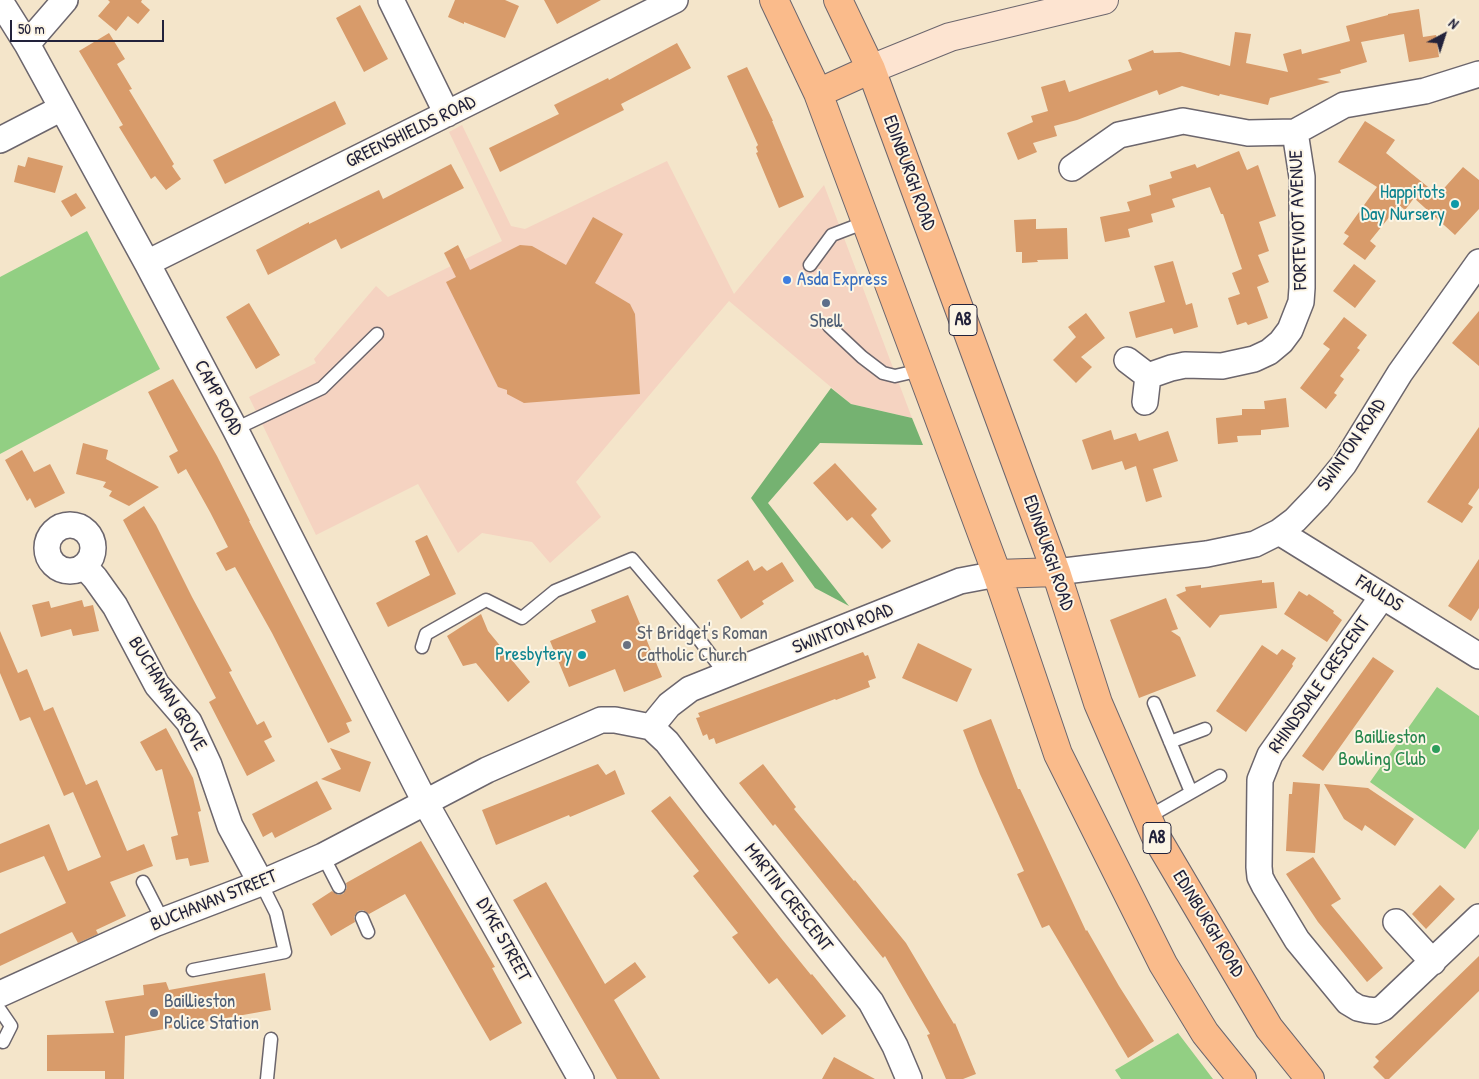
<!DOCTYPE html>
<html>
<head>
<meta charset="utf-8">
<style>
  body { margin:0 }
  #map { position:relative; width:1479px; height:1079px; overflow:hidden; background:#f4e5ca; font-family:"Patrick Hand",sans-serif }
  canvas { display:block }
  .north { position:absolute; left:1419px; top:10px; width:50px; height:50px; -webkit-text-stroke:4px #fcf5e5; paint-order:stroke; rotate:40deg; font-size:14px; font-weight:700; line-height:20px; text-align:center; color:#22223b }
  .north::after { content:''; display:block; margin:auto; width:18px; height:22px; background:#22223b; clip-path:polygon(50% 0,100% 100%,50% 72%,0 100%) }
  .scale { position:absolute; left:10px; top:20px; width:154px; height:22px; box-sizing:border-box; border:2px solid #22223b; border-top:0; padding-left:6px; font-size:15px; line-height:18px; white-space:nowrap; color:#22223b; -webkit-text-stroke:4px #fcf5e5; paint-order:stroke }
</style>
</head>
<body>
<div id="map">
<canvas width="1479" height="1079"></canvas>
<div class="north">N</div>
<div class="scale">50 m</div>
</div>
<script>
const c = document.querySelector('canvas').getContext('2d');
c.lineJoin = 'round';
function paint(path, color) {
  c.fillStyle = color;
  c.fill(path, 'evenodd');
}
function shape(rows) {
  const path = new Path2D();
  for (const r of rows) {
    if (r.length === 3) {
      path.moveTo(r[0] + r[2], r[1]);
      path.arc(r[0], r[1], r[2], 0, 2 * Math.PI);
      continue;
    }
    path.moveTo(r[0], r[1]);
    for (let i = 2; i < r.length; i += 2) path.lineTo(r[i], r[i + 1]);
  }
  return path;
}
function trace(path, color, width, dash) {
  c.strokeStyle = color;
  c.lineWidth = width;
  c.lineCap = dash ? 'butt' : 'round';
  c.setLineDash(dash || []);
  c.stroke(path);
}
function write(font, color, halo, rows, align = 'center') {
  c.font = font + ' "Patrick Hand",sans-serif';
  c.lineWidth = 4;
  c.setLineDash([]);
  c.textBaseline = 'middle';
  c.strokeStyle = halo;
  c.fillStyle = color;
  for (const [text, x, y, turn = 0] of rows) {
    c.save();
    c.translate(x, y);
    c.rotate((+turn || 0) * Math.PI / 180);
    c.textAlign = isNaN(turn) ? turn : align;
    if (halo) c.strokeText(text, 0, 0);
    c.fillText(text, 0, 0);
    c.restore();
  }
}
paint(shape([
  [462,125,511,226,525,229,667,161,734,294,824,185,912,418,851,404,729,301,576,482,601,517,550,563,532,542,482,533,458,553,418,484,316,535,249,397,316,363,314,359,376,286,388,297,502,241,449,132]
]), '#f5d3c1');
paint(shape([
  [87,231,160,369,0,454,0,277],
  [1437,687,1479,716,1479,829,1465,849,1370,782],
  [1178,1033,1213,1079,1121,1079,1115,1070]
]), '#92cf83');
paint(shape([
  [831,388,851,404,912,418,923,445,820,443,768,503,849,606,815,588,751,498]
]), '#75b271');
paint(shape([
  [108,0,142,0,141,2,150,10,138,24,128,16,116,31,98,16,110,2],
  [455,0,505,0,519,6,505,38,464,22,464,24,448,17],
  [544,0,601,0,557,24],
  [360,5,388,59,364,72,336,18],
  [1419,9,1423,37,1436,35,1439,57,1409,62,1404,34,1361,42,1367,62,1340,70,1341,73,1317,79,1330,82,1270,98,1268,105,1220,94,1219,96,1182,86,1159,95,1157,90,1077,120,1054,126,1057,136,1033,143,1037,152,1018,160,1007,133,1033,122,1031,116,1048,111,1041,87,1065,80,1069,92,1132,70,1128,60,1153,50,1154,53,1180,52,1230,66,1235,32,1251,34,1246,63,1288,72,1283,54,1301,49,1302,54,1350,41,1346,26,1388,15,1388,14],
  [109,33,125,59,117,64,132,89,129,90,174,164,172,166,181,179,166,190,155,176,151,179,119,127,123,125,79,51],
  [677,43,691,68,621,104,624,110,500,172,489,148,559,114,554,105,608,78,609,80],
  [747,67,773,121,772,121,804,197,779,208,756,153,758,152,756,147,758,145,727,76],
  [335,101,346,124,225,184,213,160],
  [1365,121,1395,140,1386,153,1438,195,1463,167,1479,180,1479,209,1455,235,1414,198,1405,210,1399,205,1370,241,1376,246,1365,260,1343,244,1349,236,1344,233,1377,187,1338,162],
  [1239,151,1247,170,1258,165,1276,216,1259,222,1269,251,1258,255,1269,282,1257,287,1268,318,1248,325,1246,322,1237,325,1228,298,1240,294,1232,273,1242,269,1223,214,1221,214,1210,187,1172,199,1175,207,1151,214,1153,222,1128,229,1130,237,1105,242,1100,217,1130,211,1127,202,1151,195,1149,185,1172,178,1170,172,1195,164,1197,168],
  [28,157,63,166,55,193,14,182,18,165,25,167],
  [451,164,464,188,341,249,336,239,268,275,256,250,309,222,309,224,379,190,383,199],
  [76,193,86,208,71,217,61,201],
  [593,217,623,234,595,283,630,304,635,314,640,394,524,403,507,394,507,390,498,387,446,282,456,277,444,253,458,245,470,270,520,245,532,246,566,265],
  [1036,219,1036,229,1067,228,1068,259,1037,260,1038,262,1022,263,1022,252,1016,252,1014,220],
  [1173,261,1186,305,1192,303,1198,327,1174,334,1172,328,1136,338,1129,312,1165,302,1154,266],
  [1354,264,1376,281,1355,308,1333,291],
  [249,303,280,355,256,369,226,317],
  [1479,311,1479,366,1452,343],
  [1086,313,1105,338,1081,357,1092,367,1076,383,1053,360,1076,337,1068,327],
  [1344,317,1367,335,1357,348,1360,350,1340,376,1344,379,1334,393,1337,395,1326,409,1300,388,1330,349,1323,344],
  [173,379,217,456,250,521,249,521,352,721,346,723,350,732,328,743,272,633,235,567,226,571,216,553,228,547,210,512,186,469,178,474,169,456,178,451,148,392],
  [1286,398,1289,427,1261,430,1261,435,1237,436,1238,442,1218,444,1216,418,1242,415,1242,409,1265,409,1264,401],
  [1479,427,1479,488,1468,504,1473,507,1462,523,1427,502],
  [1111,430,1114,440,1136,433,1139,441,1168,431,1178,461,1153,469,1162,497,1146,502,1136,466,1125,470,1122,461,1092,470,1082,440],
  [83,443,108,450,106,459,159,487,129,506,109,496,112,491,103,487,106,482,76,474],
  [22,450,34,472,50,464,65,493,35,508,30,498,27,501,5,460],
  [835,463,877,509,871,515,891,541,882,549,852,517,847,521,813,483],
  [144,506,156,525,192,597,232,671,229,672,257,725,264,721,272,737,264,741,275,761,247,776,209,702,216,698,123,520],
  [427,535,456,594,388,627,376,603,430,575,415,541],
  [1479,559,1479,608,1471,621,1448,606],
  [748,560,754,571,762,566,767,571,782,562,794,581,762,601,764,604,741,619,717,580],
  [1262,580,1262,583,1274,582,1277,608,1220,615,1210,628,1176,595,1186,591,1185,587,1201,585,1201,588],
  [1299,591,1307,596,1309,594,1321,602,1334,611,1333,613,1342,620,1327,642,1284,614],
  [628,595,662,677,624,692,615,669,569,687,550,641,596,622,591,610],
  [1166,598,1178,629,1171,631,1180,637,1196,676,1139,698,1110,620],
  [82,600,84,607,93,605,99,631,73,636,71,629,41,637,32,605,49,601,51,608],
  [481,614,488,631,530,682,508,702,476,663,463,666,447,636],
  [0,631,18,673,27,669,44,711,53,707,86,785,97,780,127,851,144,844,153,866,110,882,126,916,96,930,98,934,78,943,72,932,0,966,0,934,66,903,44,856,0,873,0,844,49,824,68,871,101,857,73,792,64,796,30,717,20,721,0,673],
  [918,643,972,669,957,702,902,678],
  [1262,645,1277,655,1282,649,1296,658,1292,664,1293,666,1272,696,1246,732,1216,711],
  [863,652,865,656,868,655,876,678,868,681,870,687,836,700,835,699,716,744,714,738,709,740,707,734,703,736,696,718,700,717,698,713],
  [1373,657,1394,671,1323,771,1302,756],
  [991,719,1018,789,1020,789,1086,931,1087,930,1119,986,1154,1041,1128,1058,1049,925,1042,928,1017,874,1024,871,980,774,963,730],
  [166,728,193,778,201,811,198,812,209,862,190,866,188,858,176,860,171,837,178,835,162,769,156,771,140,742],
  [330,748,371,762,360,792,321,779,341,769],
  [598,764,606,775,615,770,625,794,570,817,569,815,496,845,482,810],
  [763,764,796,807,794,809,854,881,855,880,906,943,954,1024,955,1023,976,1074,963,1079,946,1079,927,1035,930,1034,885,956,883,958,775,824,773,826,739,783],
  [317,781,332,809,275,838,272,832,263,837,252,814],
  [1293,782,1320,784,1315,853,1286,851,1289,794,1292,794],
  [1324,784,1368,788,1414,819,1395,846,1365,825,1362,831,1344,819],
  [670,796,781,938,811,975,812,974,846,1016,822,1035,777,978,769,984,732,937,738,933,693,876,699,871,651,811],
  [421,841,495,967,492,968,522,1023,490,1041,405,894,369,914,363,910,358,911,354,917,355,922,331,936,312,904,332,891,338,895,343,894,347,888,346,883],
  [1313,857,1341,899,1331,905,1383,968,1367,982,1318,922,1286,874],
  [546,882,605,984,635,962,646,977,614,1000,660,1079,617,1079,513,900],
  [1440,885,1455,899,1426,929,1412,914],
  [1479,956,1479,991,1389,1079,1385,1079,1373,1067,1379,1061,1375,1057],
  [265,973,271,1010,125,1036,124,1079,105,1079,105,1071,47,1071,47,1035,114,1033,105,1001,144,995,143,985,166,982,169,990],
  [834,1057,875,1079,822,1079]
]), '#d89b6a');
const lane = shape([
  [810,265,832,235,866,222],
  [829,326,862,357,883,373,895,376,921,370],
  [235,429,322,388,377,334],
  [422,647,426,634,486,600,522,618,555,591,632,559,692,630,726,675],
  [1154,703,1191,792],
  [1170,742,1205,729],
  [1148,817,1220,776],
  [323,856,339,887],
  [143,882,163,921],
  [362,918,368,932],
  [193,970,285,952,276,913,261,883],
  [0,1010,11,1026,3,1042],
  [267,1079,271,1039]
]);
const street = shape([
  [391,0,447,114],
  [0,1,27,44,147,263,235,429,425,802,581,1079],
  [27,44,65,0],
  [0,140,62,108],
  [1072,168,1119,135,1183,121,1248,133,1295,132,1344,105,1425,91,1479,74],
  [147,263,675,0],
  [1127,360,1148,376,1145,402],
  [1148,376,1171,368,1185,365,1222,366,1254,359,1269,352,1281,342,1290,330,1301,302,1302,288,1302,177,1295,132],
  [70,548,23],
  [1279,532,1479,656],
  [84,566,95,578,115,606,157,685,189,722,209,765,230,826,261,883],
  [1056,572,1207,554,1255,544,1279,532,1295,520,1318,496,1344,464,1400,373,1479,262],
  [1382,597,1270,755,1260,780,1259,867,1260,877,1264,885,1297,940,1348,1002,1358,1008,1367,1010,1376,1011,1383,1008,1479,917],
  [651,727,667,742,715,805,871,1002,895,1046,909,1079],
  [651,727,669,705,690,689,960,581,997,574],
  [1396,922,1433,962],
  [0,994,154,924,261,883,323,856,487,770,601,720,615,720,651,727]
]);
const secondary = shape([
  [871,69,950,37,1104,0]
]);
const primary = shape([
  [774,0,818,93,997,574,1058,754,1163,964,1205,1033,1242,1079],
  [838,0,871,69,1056,572,1098,703,1155,835,1269,1028,1310,1079],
  [818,93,871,69],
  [997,574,1056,572]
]);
trace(lane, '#6c666d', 15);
trace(street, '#6c666d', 28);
trace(secondary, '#6c666d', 30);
trace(primary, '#6c666d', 30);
trace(lane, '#fff', 12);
trace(street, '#fff', 25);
trace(secondary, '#fde4d1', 28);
trace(primary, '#fabb8b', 28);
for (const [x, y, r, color] of [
  [1455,204,5,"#0f9aa8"],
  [787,280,5,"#3f7fe0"],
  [826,303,5,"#5c6f8a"],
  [627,645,5,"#6b7280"],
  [582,655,5,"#0f9aa8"],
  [1436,749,5,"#2e9e5b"],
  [154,1013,5,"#5c6f8a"]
]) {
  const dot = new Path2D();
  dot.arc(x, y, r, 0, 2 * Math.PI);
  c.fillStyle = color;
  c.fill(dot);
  trace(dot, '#fcf5e5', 2);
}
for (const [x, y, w] of [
  [963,320,28],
  [1157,838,28]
]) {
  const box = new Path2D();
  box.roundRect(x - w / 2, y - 15.5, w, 31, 4);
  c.fillStyle = '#fcf5e5';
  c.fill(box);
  trace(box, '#22223b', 1);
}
write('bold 18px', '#22223b', null, [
  ["A8",963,320],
  ["A8",1157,838]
]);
write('19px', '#22223b', '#fcf5e5', [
  ["GREENSHIELDS ROAD",411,132,-26],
  ["EDINBURGH ROAD",909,173,70],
  ["FORTEVIOT AVENUE",1299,220,-92],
  ["CAMP ROAD",218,398,62],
  ["SWINTON ROAD",1352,445,-56],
  ["EDINBURGH ROAD",1048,553,71],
  ["FAULDS",1379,594,32],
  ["SWINTON ROAD",843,629,-22],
  ["RHINDSDALE CRESCENT",1320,685,-55],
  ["BUCHANAN GROVE",167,694,58],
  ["MARTIN CRESCENT",788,898,52],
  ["BUCHANAN STREET",214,901,-22],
  ["EDINBURGH ROAD",1208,924,59],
  ["DYKE STREET",503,940,61]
]);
write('19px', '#0d838f', '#fcf5e5', [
  ["Happitots",1445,193],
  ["Day Nursery",1445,215],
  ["Presbytery",572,655]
], 'right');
write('19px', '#366cbe', '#fcf5e5', [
  ["Asda Express",797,280]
], 'left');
write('19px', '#4e5e75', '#fcf5e5', [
  ["Shell",826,322],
  ["Baillieston",164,1002,"left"],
  ["Police Station",164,1024,"left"]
]);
write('19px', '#5b616d', '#fcf5e5', [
  ["St Bridget's Roman",637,634],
  ["Catholic Church",637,656]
], 'left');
write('19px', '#27864d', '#fcf5e5', [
  ["Baillieston",1426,738],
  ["Bowling Club",1426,760]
], 'right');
</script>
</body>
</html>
